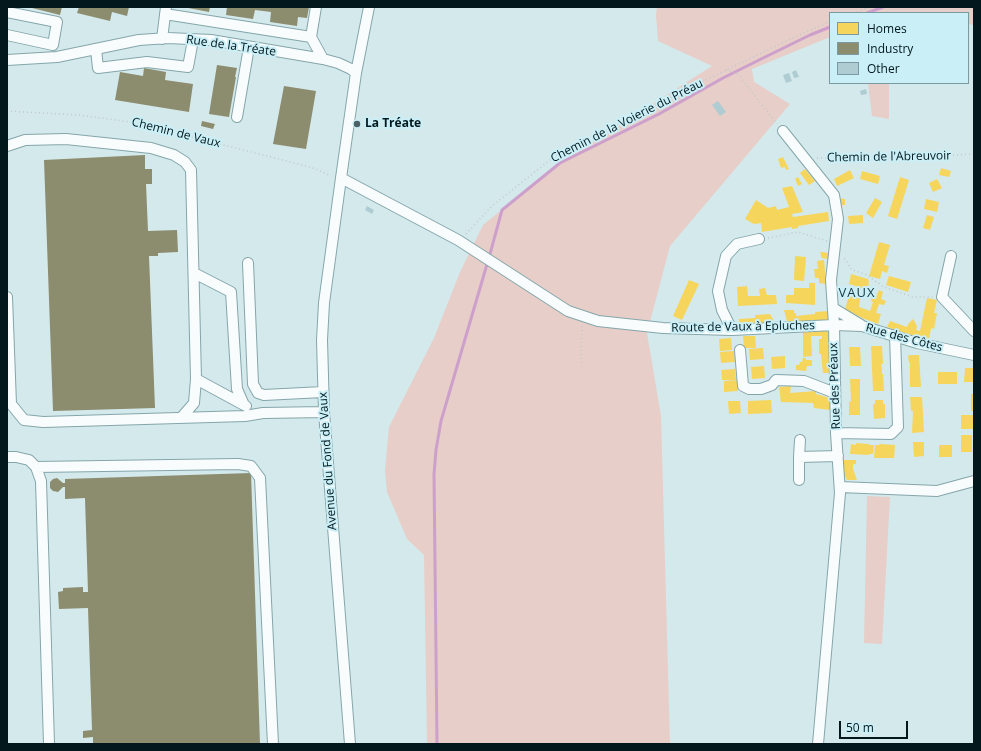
<!DOCTYPE html>
<html>
<head>
<meta charset="utf-8">
<style>
  body { margin:0 }
  #map { position:relative; width:981px; height:751px; overflow:hidden; background:#d4e9ec; font-family:"Open Sans",sans-serif }
  canvas { display:block }
  .frame { position:absolute; inset:0; border:8px solid #02181d; pointer-events:none }
  .legend { position:absolute; left:829px; top:12px; width:140px; height:72px; box-sizing:border-box; background:#caeff7; border:1px solid #7a99a0; margin:0; padding:5px 7px; list-style:none; font-size:12px; color:#02181d }
  .legend li { display:flex; align-items:center; gap:8px; height:20px }
  .legend b { width:20px; border:1px solid #7a99a0 }
  .scale { position:absolute; left:839px; top:721px; width:69px; height:18px; box-sizing:border-box; border:2px solid #02181d; border-top:0; padding-left:5px; font-size:12px; line-height:14px; white-space:nowrap; color:#02181d; -webkit-text-stroke:3px #caeff7; paint-order:stroke }
</style>
</head>
<body>
<div id="map">
<canvas width="981" height="751"></canvas>
<div class="frame"></div>
<ul class="legend">
<li><b style="height:11px;background:#f6d55c"></b>Homes</li>
<li><b style="height:11px;background:#8c8c6e"></b>Industry</li>
<li><b style="height:11px;background:#afccd2"></b>Other</li>
</ul>
<div class="scale">50 m</div>
</div>
<script>
const c = document.querySelector('canvas').getContext('2d');
c.lineJoin = 'round';
function paint(path, color) {
  c.fillStyle = color;
  c.fill(path, 'evenodd');
}
function shape(rows) {
  const path = new Path2D();
  for (const r of rows) {
    path.moveTo(r[0], r[1]);
    for (let i = 2; i < r.length; i += 2) path.lineTo(r[i], r[i + 1]);
  }
  return path;
}
function trace(path, color, width, dash) {
  c.strokeStyle = color;
  c.lineWidth = width;
  c.lineCap = dash ? 'butt' : 'round';
  c.setLineDash(dash || []);
  c.stroke(path);
}
function write(font, color, halo, rows, align = 'center') {
  c.font = font + ' "Open Sans",sans-serif';
  c.lineWidth = 4;
  c.setLineDash([]);
  c.textBaseline = 'middle';
  c.strokeStyle = halo;
  c.fillStyle = color;
  for (const [text, x, y, turn = 0] of rows) {
    c.save();
    c.translate(x, y);
    c.rotate((+turn || 0) * Math.PI / 180);
    c.textAlign = isNaN(turn) ? turn : align;
    if (halo) c.strokeText(text, 0, 0);
    c.fillText(text, 0, 0);
    c.restore();
  }
}
paint(shape([
  [657,7,974,7,974,25,968,24,968,13,830,13,830,37,752,69,754,82,790,104,670,246,647,333,661,416,670,744,427,744,424,555,407,539,387,492,385,470,389,427,434,338,460,272,483,225,557,165,712,66,658,41,656,15],
  [868,83,889,83,889,119,872,116],
  [867,496,890,497,882,644,864,643]
]), '#e7cec8');
paint(shape([
  [783,157,789,169,786,170,785,167,781,168,778,159],
  [941,168,951,171,949,177,939,175],
  [805,169,815,181,809,185,800,173],
  [850,170,854,178,837,186,834,179],
  [862,171,880,176,878,184,860,179],
  [798,177,802,184,798,186,795,179],
  [900,177,909,180,897,219,888,216],
  [937,179,942,188,933,192,929,183],
  [792,186,803,212,792,214,793,217,828,212,829,221,798,226,798,228,792,229,792,227,762,232,761,223,754,224,745,219,756,200,768,208,776,206,777,210,789,207,782,188],
  [836,198,845,199,845,205,838,205],
  [875,198,882,202,873,218,866,213],
  [926,199,939,202,937,212,924,209],
  [863,215,863,223,849,224,848,216],
  [927,215,934,217,930,230,923,228],
  [879,242,890,245,884,265,889,266,888,270,887,273,882,271,880,279,869,276],
  [820,252,829,253,828,259,822,258],
  [795,256,806,257,804,281,794,280],
  [824,260,826,284,819,283,819,278,815,278,814,269,818,269,817,261],
  [851,274,868,279,869,282,868,287,865,289,849,284],
  [889,276,911,282,908,292,886,285],
  [689,280,699,284,682,320,673,316],
  [809,283,815,283,815,305,786,303,786,295,794,295,794,288,809,288],
  [747,286,748,296,760,296,759,289,765,288,767,295,776,295,777,304,738,306,737,287],
  [879,290,883,292,881,299,886,301,884,305,879,304,876,313,881,314,878,324,862,318,845,309,849,296,851,297,853,292,861,294,859,307,870,311,873,302,871,301,872,296,876,297],
  [927,298,937,300,934,313,937,313,934,329,931,328,929,341,887,327,890,321,907,327,908,324,913,319,917,326,916,330,920,331],
  [784,310,794,310,794,313,796,313,796,316,815,314,815,312,830,311,830,322,794,323,787,321],
  [770,314,773,319,773,325,739,327,739,319,755,318,755,315],
  [803,328,830,329,831,373,823,373,821,354,819,354,819,339,822,339,822,336,811,336,812,356,803,357],
  [743,336,755,336,756,348,744,348],
  [731,338,732,350,720,351,719,339],
  [871,346,882,346,883,364,881,364,882,369,882,374,883,374,884,391,873,391],
  [849,347,860,347,861,366,850,366],
  [763,348,764,359,750,360,749,349],
  [734,351,735,362,721,363,720,352],
  [910,355,919,355,921,387,910,387,910,362,909,363,908,356],
  [785,356,785,368,772,369,771,357],
  [803,358,806,358,806,360,812,360,812,366,807,366,806,371,796,370,796,365,799,365,800,362,802,362],
  [764,366,765,378,752,379,751,367],
  [965,368,974,368,974,382,964,382],
  [735,369,736,380,722,380,721,370],
  [938,372,957,372,957,384,938,384],
  [850,379,860,379,860,415,849,415,849,402,851,401],
  [738,380,738,391,724,392,724,381],
  [791,386,790,393,816,391,816,394,830,398,830,410,814,408,813,403,781,402,779,387],
  [971,394,974,394,974,411,971,411],
  [910,397,922,397,924,432,912,433,913,411,911,411],
  [771,400,772,413,748,414,748,401],
  [875,400,883,400,883,404,885,404,885,418,874,419,873,404,875,404],
  [728,401,740,401,741,413,729,414],
  [961,415,974,415,973,429,961,429],
  [961,435,972,435,972,452,961,452],
  [913,442,924,442,924,456,914,457],
  [856,443,869,444,869,445,874,445,873,454,869,454,869,455,850,454,851,444,856,445],
  [880,444,895,445,894,458,874,458,875,445,879,445],
  [939,445,952,445,952,457,939,457],
  [843,460,856,460,856,464,853,464,853,469,857,480,847,480,843,473]
]), '#f6d55c');
paint(shape([
  [28,7,62,7,60,15],
  [79,7,129,7,127,16,112,12,110,21,77,13],
  [183,7,210,7,209,12],
  [227,7,309,7,307,18,298,17,297,26,270,22,271,12,255,10,253,19,226,15],
  [217,65,237,68,235,77,236,77,229,117,209,114],
  [144,68,166,72,165,80,193,84,189,112,115,100,120,72,143,76],
  [284,86,316,91,306,149,273,144],
  [202,121,215,124,213,129,201,126],
  [145,155,145,169,152,169,152,184,146,184,148,231,177,230,178,252,158,253,158,256,149,256,155,408,53,411,44,160],
  [251,473,260,744,93,744,93,737,83,738,83,731,92,730,88,608,59,609,58,592,63,591,63,588,83,587,83,592,88,592,85,498,65,499,65,487,63,487,58,492,53,491,50,488,50,482,53,479,57,478,63,483,65,483,65,479]
]), '#8c8c6e');
trace(shape([
  [867,13,883,7],
  [437,744,434,474,436,450,441,421,490,254,502,210,560,163,659,114,723,78,755,62,810,35,830,27]
]), '#cda0cc', 3);
paint(shape([
  [796,70,799,77,794,78,792,72],
  [789,73,792,81,786,83,783,75],
  [866,89,867,94,861,95,860,91],
  [718,101,726,112,720,116,712,105],
  [367,206,374,210,372,214,365,210]
]), '#afccd2');
const minor = shape([
  [316,7,311,37,323,59],
  [7,12,57,22,53,45,7,35],
  [165,14,311,37],
  [162,39,166,7],
  [96,49,98,68,147,62,188,67,193,40],
  [7,60,57,57,139,40,168,38,211,40,323,59,338,63,351,69,356,73],
  [237,117,249,47],
  [783,131,834,195,838,219,831,280,834,325,836,433,840,493,818,744],
  [7,146,25,140,66,139,151,148,174,155,185,162,191,170,196,379,244,405],
  [341,178,458,240,568,311,598,321,663,328,732,330,834,325,862,326,917,343,974,355],
  [951,256,942,297,974,331],
  [248,263,253,384,258,393,264,395,323,392],
  [194,273,231,292,237,389,244,405,246,406],
  [7,297,11,404,24,420,43,422,245,416,263,413,324,412],
  [833,308,861,325],
  [732,330,722,310,718,291,726,256,737,244,759,239],
  [740,350,743,386,749,389,761,389,772,385,776,380,804,381,835,393],
  [181,418,194,403,196,379],
  [836,433,891,434,898,427,895,335],
  [800,440,799,457,838,456],
  [7,457,16,457,29,460,36,467,41,481,49,744],
  [36,467,238,464,251,466,260,478,273,744],
  [799,480,799,457],
  [840,487,937,491,974,481],
  [350,744,324,412,322,340,324,303,341,178,356,73,369,7]
]);
trace(minor, '#84a6ab', 12);
trace(shape([
  [853,13,870,7],
  [726,70,737,73,777,124],
  [7,111,79,115,138,123,302,165,316,169,331,176],
  [817,158,927,157,974,154],
  [466,234,492,206,555,156,726,70,799,35,830,22],
  [768,238,798,232,827,241],
  [844,259,845,259,852,270,865,274,884,287,913,297,934,297],
  [582,326,581,356,582,366]
]), '#c0c8ca', 1.5, [1, 3]);
trace(minor, '#f9fcfc', 10);
for (const [x, y, r, color] of [
  [357,124,4,"#4c6165"]
]) {
  const dot = new Path2D();
  dot.arc(x, y, r, 0, 2 * Math.PI);
  c.fillStyle = color;
  c.fill(dot);
  trace(dot, '#caeff7', 1.5);
}
write('12px', '#02181d', '#caeff7', [
  ["Rue de la Tréate",231,46,8],
  ["Chemin de la Voierie du Préau",627,121,-27],
  ["Chemin de Vaux",176,133,14],
  ["Chemin de l'Abreuvoir",889,157,-1],
  ["Route de Vaux à Epluches",743,327,-1],
  ["Rue des Côtes",904,338,15],
  ["Rue des Préaux",835,386,-92],
  ["Avenue du Fond de Vaux",328,461,-94]
]);
write('bold 12px', '#02181d', '#caeff7', [
  ["La Tréate",365,124]
], 'left');
c.letterSpacing = '1px';
write('13px', '#15363d', '#caeff7', [
  ["VAUX",857,293]
]);
c.letterSpacing = '0px';
</script>
</body>
</html>
